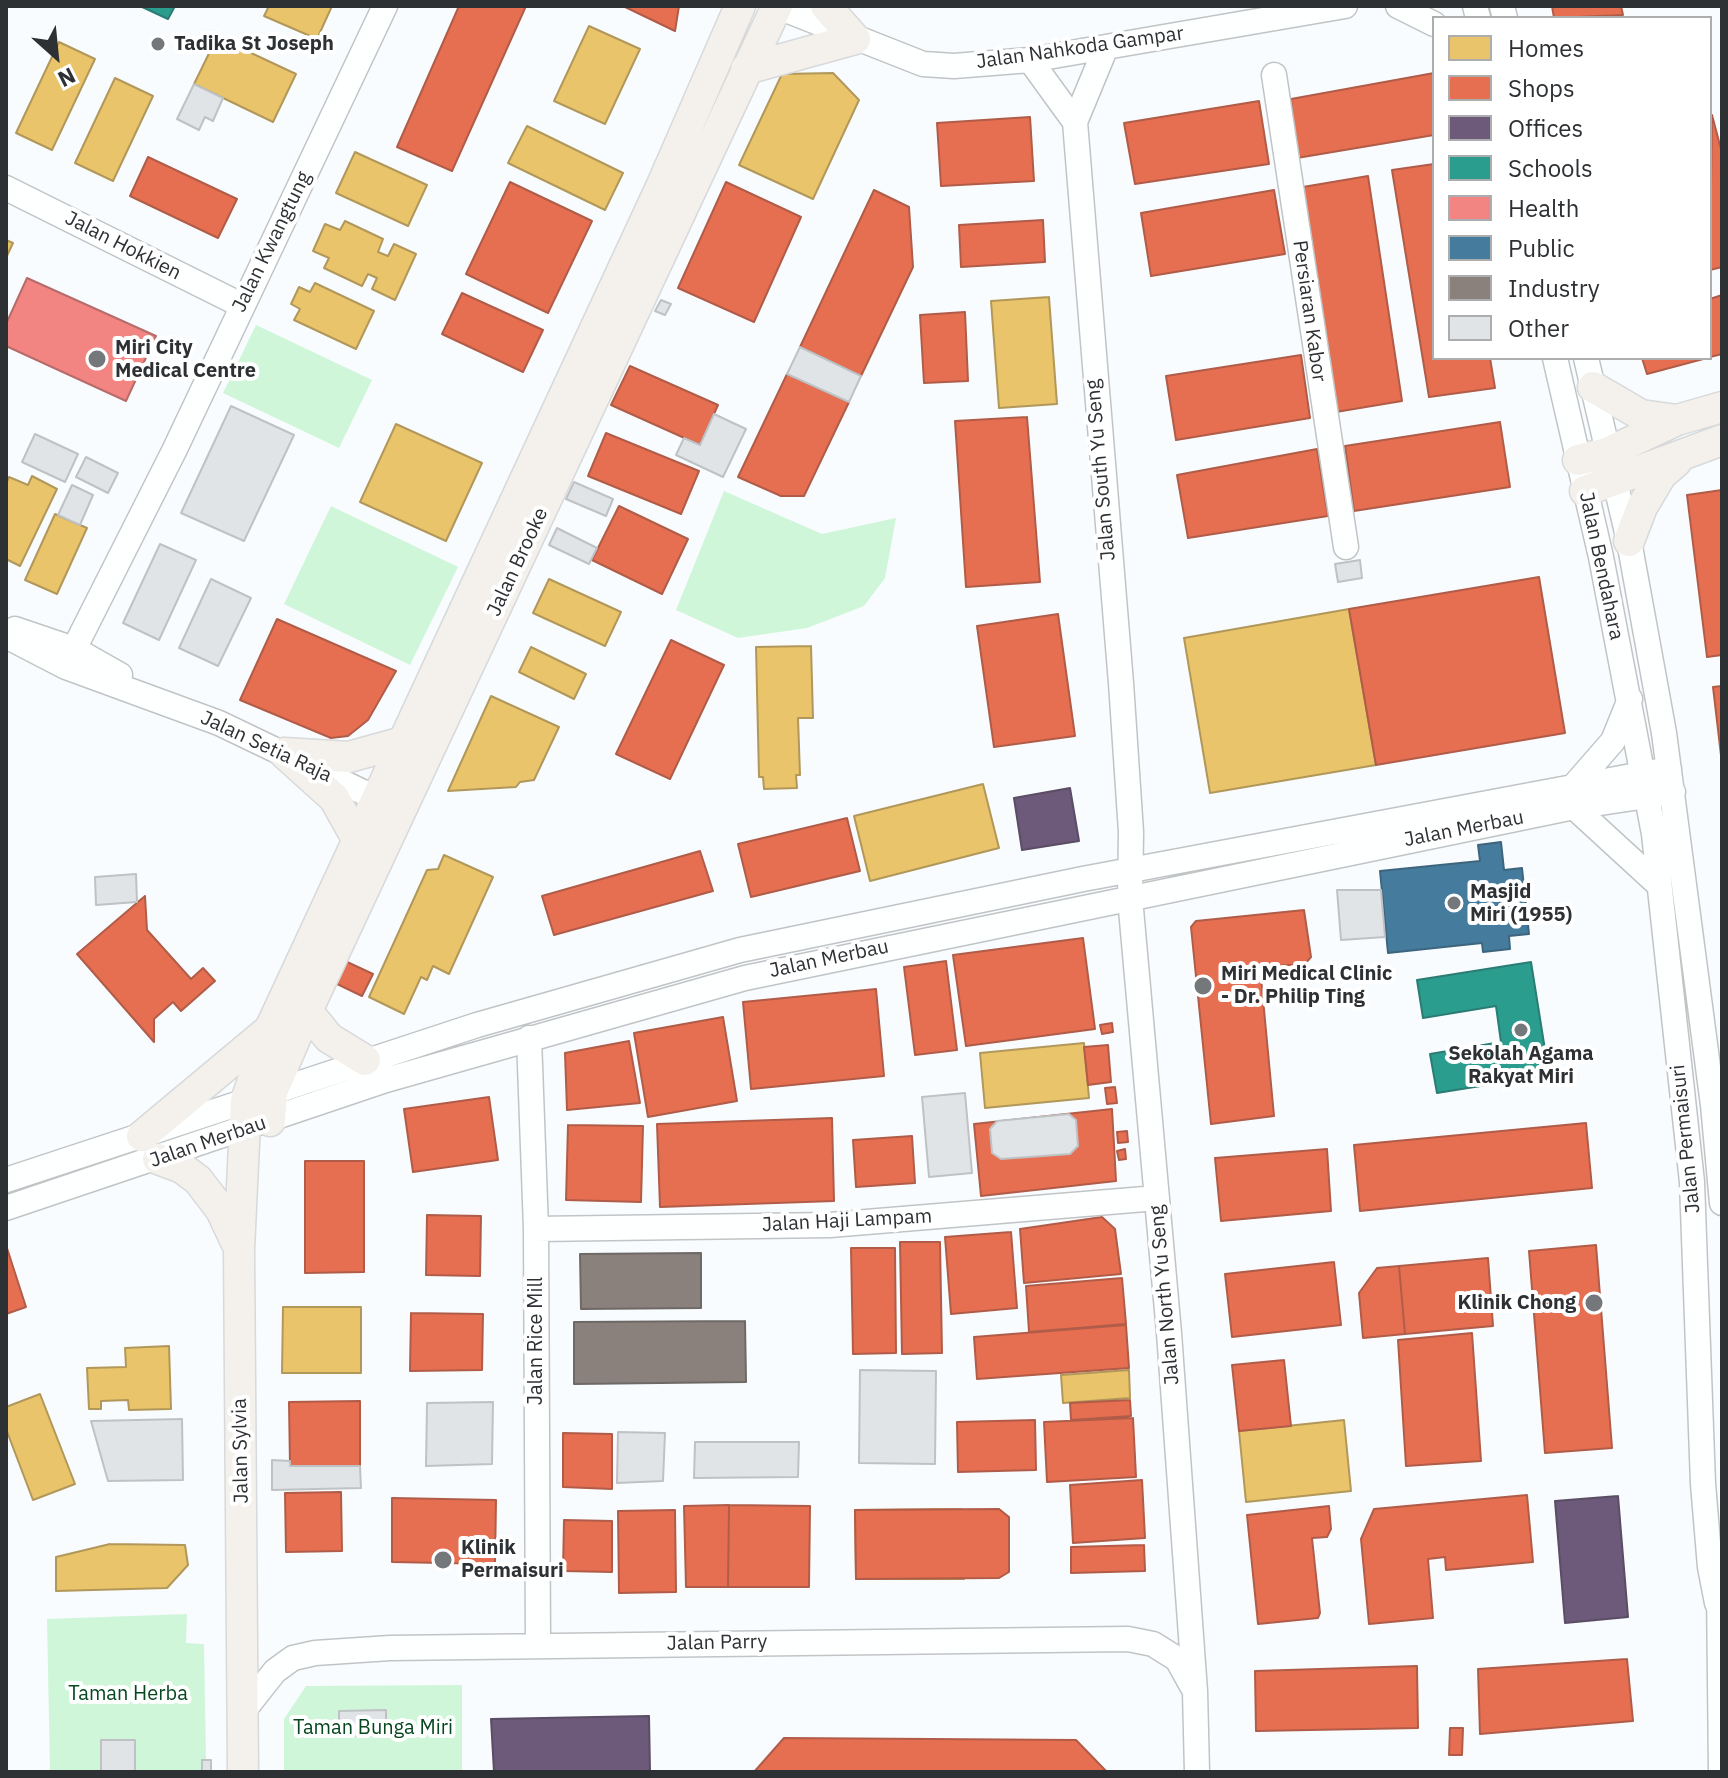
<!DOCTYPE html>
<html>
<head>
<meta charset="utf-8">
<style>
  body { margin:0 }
  #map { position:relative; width:1728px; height:1778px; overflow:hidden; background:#f9fcfe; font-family:"IBM Plex Sans",sans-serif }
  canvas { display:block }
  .frame { position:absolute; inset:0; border:8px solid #2e3134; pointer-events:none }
  .legend { position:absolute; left:1432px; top:16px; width:280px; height:344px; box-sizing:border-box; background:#fff; border:2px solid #abadae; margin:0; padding:10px 14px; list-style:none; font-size:24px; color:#2e3134 }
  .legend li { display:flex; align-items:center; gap:16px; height:40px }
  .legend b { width:40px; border:2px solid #abadae }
  .north { position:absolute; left:16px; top:16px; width:80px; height:80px; -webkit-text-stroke:6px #fff; paint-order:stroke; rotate:153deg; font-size:22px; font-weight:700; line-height:32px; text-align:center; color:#2e3134 }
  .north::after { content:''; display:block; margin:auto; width:28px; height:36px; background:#2e3134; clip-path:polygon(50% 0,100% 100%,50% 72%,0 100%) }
</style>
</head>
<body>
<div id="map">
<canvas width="1728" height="1778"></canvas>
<div class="frame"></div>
<ul class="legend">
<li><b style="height:22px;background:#e9c46a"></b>Homes</li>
<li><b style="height:22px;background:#e76f51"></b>Shops</li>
<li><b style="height:22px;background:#6d597a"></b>Offices</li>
<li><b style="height:22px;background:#2a9d8f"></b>Schools</li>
<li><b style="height:22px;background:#f28482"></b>Health</li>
<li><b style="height:22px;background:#457b9d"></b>Public</li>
<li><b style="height:22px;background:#8a817c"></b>Industry</li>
<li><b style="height:22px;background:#e1e4e7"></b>Other</li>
</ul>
<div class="north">N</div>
</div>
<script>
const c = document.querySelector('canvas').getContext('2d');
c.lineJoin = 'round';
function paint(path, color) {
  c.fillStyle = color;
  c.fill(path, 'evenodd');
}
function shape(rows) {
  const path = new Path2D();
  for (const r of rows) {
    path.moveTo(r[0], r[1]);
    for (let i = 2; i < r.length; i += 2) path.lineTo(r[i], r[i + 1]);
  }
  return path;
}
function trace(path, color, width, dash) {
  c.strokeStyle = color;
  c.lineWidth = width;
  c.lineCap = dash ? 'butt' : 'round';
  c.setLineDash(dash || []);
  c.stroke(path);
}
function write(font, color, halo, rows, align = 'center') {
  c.font = font + ' "IBM Plex Sans",sans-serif';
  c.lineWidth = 8;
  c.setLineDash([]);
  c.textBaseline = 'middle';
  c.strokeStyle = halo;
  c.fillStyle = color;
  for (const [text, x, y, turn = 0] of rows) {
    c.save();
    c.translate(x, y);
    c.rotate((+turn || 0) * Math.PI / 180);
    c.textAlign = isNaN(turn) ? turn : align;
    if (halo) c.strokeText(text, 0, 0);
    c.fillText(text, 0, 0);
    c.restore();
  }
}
paint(shape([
  [256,325,372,380,339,448,223,393],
  [724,491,822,534,896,518,885,578,864,606,807,628,738,638,676,610],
  [331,506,458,567,410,665,284,604],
  [187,1614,186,1643,204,1644,206,1760,202,1761,202,1772,50,1772,47,1619],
  [462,1685,462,1772,284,1772,284,1719,306,1686]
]), '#cff6d9');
const homes = shape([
  [269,6,332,6,317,39,264,16,269,6],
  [589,26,640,49,605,124,554,101,589,26],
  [217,37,296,74,273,122,194,84,217,37],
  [59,42,95,59,52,150,16,133,59,42],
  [833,73,859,100,813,199,739,165,782,74,833,73],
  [115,78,153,96,113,181,75,163,115,78],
  [527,126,623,173,605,210,508,163,527,126],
  [355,152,427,185,408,226,336,193,355,152],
  [345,221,383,239,378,252,388,256,394,244,416,254,395,300,372,289,377,278,368,274,362,286,324,268,329,258,313,251,325,224,340,230,345,221],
  [6,240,13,243,6,258,6,240],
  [315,283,374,311,356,349,294,320,300,309,291,304,299,287,310,292,315,283],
  [1049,297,1057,404,999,408,991,301,1049,297],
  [396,424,482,463,446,541,360,502,396,424],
  [32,476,57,489,20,566,6,559,6,484,9,477,28,485,32,476],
  [55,514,87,528,57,594,25,580,55,514],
  [549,579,621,612,605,646,533,613,549,579],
  [1349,609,1376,765,1210,793,1184,638,1349,609],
  [811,646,813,718,798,718,800,775,796,775,797,788,764,789,763,777,759,777,756,647,811,646],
  [531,647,586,674,574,699,519,672,531,647],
  [491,696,559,727,534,780,520,782,516,787,448,791,491,696],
  [983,784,999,848,870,881,854,816,983,784],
  [444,855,493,877,449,974,433,966,427,980,421,977,404,1014,369,997,427,870,438,869,444,855],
  [1084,1043,1089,1098,985,1108,980,1053,1084,1043],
  [283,1307,361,1307,361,1373,282,1373,283,1307],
  [169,1346,171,1409,129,1410,128,1400,101,1401,101,1409,89,1409,87,1368,126,1367,125,1348,169,1346],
  [1129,1370,1130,1398,1063,1403,1061,1375,1129,1370],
  [40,1394,75,1484,33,1500,6,1429,6,1407,40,1394],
  [1344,1420,1351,1491,1246,1502,1239,1431,1344,1420],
  [961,1509,964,1579,856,1579,855,1510,961,1509],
  [110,1544,185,1545,188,1565,167,1588,56,1591,56,1557,110,1544]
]);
paint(homes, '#e9c46a');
trace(homes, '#b1985a', 2);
const shops = shape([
  [459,6,526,6,452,171,397,147,459,6],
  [623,6,679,6,675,31,623,6],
  [1552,6,1621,6,1623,15,1554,18,1552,6],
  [1434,73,1434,135,1297,158,1291,99,1434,73],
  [1259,101,1269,164,1135,184,1124,123,1259,101],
  [1712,115,1722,153,1722,267,1710,270,1712,115],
  [1030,117,1034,181,941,186,937,123,1030,117],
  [148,157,237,199,218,238,130,196,148,157],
  [1434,164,1434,358,1490,358,1495,388,1429,397,1392,170,1434,164],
  [1368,176,1402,401,1336,412,1303,187,1368,176],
  [510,182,592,221,548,313,466,274,510,182],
  [726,182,801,217,754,322,678,288,726,182],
  [874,190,909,207,913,267,861,376,800,347,874,190],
  [1274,190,1285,254,1151,276,1141,213,1274,190],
  [1043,220,1045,262,961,267,959,225,1043,220],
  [462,293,543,330,523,372,442,334,462,293],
  [1722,295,1722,354,1710,357,1710,299,1722,295],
  [965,312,968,381,924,383,920,315,965,312],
  [1301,355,1310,418,1176,440,1166,376,1301,355],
  [1642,358,1707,358,1647,374,1642,358],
  [630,366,718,405,700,445,611,405,630,366],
  [787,374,849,402,804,496,781,496,738,477,787,374],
  [1027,417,1040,582,966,587,955,421,1027,417],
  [1500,422,1510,487,1354,511,1345,446,1500,422],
  [606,433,699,471,681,514,588,476,606,433],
  [1317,449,1328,516,1188,538,1177,475,1317,449],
  [1722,490,1722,655,1707,657,1687,495,1722,490],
  [619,506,688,539,662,594,592,560,619,506],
  [1539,577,1565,733,1376,765,1349,609,1539,577],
  [1058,614,1075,736,994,747,977,626,1058,614],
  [277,619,396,671,368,720,348,736,331,738,240,700,277,619],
  [671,640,724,665,670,779,616,754,671,640],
  [1722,686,1722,764,1713,687,1722,686],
  [847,818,860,871,751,897,738,844,847,818],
  [700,851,713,891,554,935,542,896,700,851],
  [145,896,147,930,191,979,203,968,215,981,181,1011,173,1002,154,1019,154,1042,77,954,145,896],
  [1304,910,1311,957,1305,964,1260,967,1274,1116,1211,1124,1191,927,1196,921,1304,910],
  [1083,938,1095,1029,966,1046,953,955,1083,938],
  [345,961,373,974,362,996,335,983,345,961],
  [946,961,957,1050,915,1055,904,967,946,961],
  [876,989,884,1076,751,1089,743,1002,876,989],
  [723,1017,737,1101,648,1117,634,1033,723,1017],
  [1112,1023,1113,1032,1102,1034,1100,1025,1112,1023],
  [629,1041,640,1103,567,1110,565,1053,629,1041],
  [1108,1045,1111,1082,1088,1085,1084,1047,1108,1045],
  [1115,1087,1117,1103,1107,1104,1105,1088,1115,1087],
  [489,1097,498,1160,413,1172,404,1109,489,1097],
  [1112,1109,1116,1181,981,1196,974,1124,1112,1109],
  [832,1118,834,1201,660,1207,657,1124,832,1118],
  [1586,1123,1592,1188,1360,1211,1354,1145,1586,1123],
  [568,1125,643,1126,641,1202,566,1200,568,1125],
  [1127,1131,1128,1142,1118,1143,1117,1132,1127,1131],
  [912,1136,915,1183,856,1187,853,1140,912,1136],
  [1125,1149,1126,1159,1119,1160,1117,1151,1125,1149],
  [1327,1149,1331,1211,1221,1221,1215,1158,1327,1149],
  [305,1161,364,1161,364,1272,305,1273,305,1161],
  [427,1215,481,1216,480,1276,426,1275,427,1215],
  [1102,1217,1115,1229,1121,1274,1024,1283,1020,1229,1102,1217],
  [1011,1232,1017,1308,951,1314,945,1237,1011,1232],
  [900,1242,940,1242,942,1353,902,1354,900,1242],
  [6,1245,26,1307,6,1314,6,1245],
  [1596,1245,1612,1448,1545,1453,1529,1251,1596,1245],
  [851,1248,895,1248,896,1353,853,1354,851,1248],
  [1488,1258,1493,1326,1405,1334,1399,1266,1488,1258],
  [1334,1262,1341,1325,1232,1337,1225,1274,1334,1262],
  [1399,1266,1405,1334,1363,1338,1359,1293,1377,1268,1399,1266],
  [1122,1278,1126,1324,1029,1332,1026,1286,1122,1278],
  [411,1313,483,1314,482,1370,410,1371,411,1313],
  [1126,1325,1129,1368,977,1379,974,1337,1126,1325],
  [1472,1333,1481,1461,1406,1466,1398,1340,1472,1333],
  [1284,1360,1291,1426,1239,1431,1232,1365,1284,1360],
  [1130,1400,1131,1416,1071,1420,1070,1403,1130,1400],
  [360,1401,360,1466,290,1466,289,1402,360,1401],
  [1133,1418,1136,1477,1047,1482,1044,1422,1133,1418],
  [1035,1420,1036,1470,958,1472,957,1422,1035,1420],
  [563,1433,612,1434,612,1489,563,1487,563,1433],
  [1142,1480,1145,1538,1073,1543,1070,1485,1142,1480],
  [341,1492,342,1551,286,1552,285,1493,341,1492],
  [1527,1495,1533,1562,1446,1570,1445,1557,1428,1559,1433,1618,1369,1624,1361,1539,1374,1509,1527,1495],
  [392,1498,496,1500,495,1564,392,1562,392,1498],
  [729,1505,810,1506,809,1587,728,1587,729,1505],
  [729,1505,728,1587,686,1587,684,1506,729,1505],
  [1329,1506,1331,1529,1327,1537,1312,1538,1320,1613,1318,1618,1258,1624,1247,1515,1329,1506],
  [999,1509,1009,1517,1009,1572,999,1578,856,1579,855,1510,999,1509],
  [675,1510,676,1592,619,1593,618,1511,675,1510],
  [564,1520,612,1521,612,1572,563,1571,564,1520],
  [1144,1545,1145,1571,1071,1573,1071,1547,1144,1545],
  [1627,1659,1633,1721,1480,1734,1478,1669,1627,1659],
  [1417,1666,1418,1728,1256,1731,1255,1671,1417,1666],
  [1450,1728,1463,1728,1462,1755,1449,1755,1450,1728],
  [784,1738,1076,1740,1107,1772,754,1772,784,1738]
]);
paint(shops, '#e76f51');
trace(shops, '#b05c48', 2);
const offices = shape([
  [1070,788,1079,841,1022,850,1014,798,1070,788],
  [1618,1496,1628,1617,1565,1623,1555,1501,1618,1496],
  [649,1716,650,1772,494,1772,491,1719,649,1716]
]);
paint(offices, '#6d597a');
trace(offices, '#5a4d65', 2);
const schools = shape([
  [140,6,175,6,168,19,140,6],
  [1531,962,1549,1075,1437,1093,1430,1054,1501,1042,1496,1006,1423,1018,1417,980,1531,962]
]);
paint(schools, '#2a9d8f');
trace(schools, '#2b7d74', 2);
const health = shape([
  [27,278,156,336,126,401,6,346,6,324,27,278]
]);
paint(health, '#f28482');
trace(health, '#b76b6b', 2);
const public = shape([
  [1501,842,1504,870,1522,868,1529,934,1509,936,1510,949,1483,952,1482,943,1388,953,1380,871,1480,861,1478,845,1501,842]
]);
paint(public, '#457b9d');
trace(public, '#3e657e', 2);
const industry = shape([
  [701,1253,701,1308,581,1309,580,1254,701,1253],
  [745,1321,746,1382,574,1384,574,1322,745,1321]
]);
paint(industry, '#8a817c');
trace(industry, '#6e6966', 2);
const building = shape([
  [194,84,223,98,213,121,205,117,199,130,177,119,194,84],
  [661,300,671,304,665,315,655,311,661,300],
  [800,347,861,376,849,402,787,374,800,347],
  [231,406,294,435,244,541,181,513,231,406],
  [714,414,746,429,723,477,676,455,684,438,700,445,714,414],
  [35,434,78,454,65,482,22,462,35,434],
  [86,457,118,473,108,493,76,477,86,457],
  [574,482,613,499,606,516,566,499,574,482],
  [72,485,93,495,80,525,58,515,72,485],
  [557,528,597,548,589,564,549,545,557,528],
  [160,544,196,560,159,640,123,623,160,544],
  [1360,560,1362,578,1338,582,1335,564,1360,560],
  [211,579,251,598,218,666,179,648,211,579],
  [136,874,137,902,96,905,95,877,136,874],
  [1337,890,1381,890,1385,937,1341,940,1337,890],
  [965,1093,972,1173,929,1177,922,1097,965,1093],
  [1069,1114,1076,1120,1078,1146,1070,1154,1001,1159,992,1153,990,1129,997,1121,1069,1114],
  [860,1370,936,1371,935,1464,859,1463,860,1370],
  [493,1402,492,1464,426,1466,427,1403,493,1402],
  [182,1419,183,1480,108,1481,91,1421,182,1419],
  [618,1432,665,1433,663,1481,617,1483,618,1432],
  [695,1442,799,1442,798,1477,694,1478,695,1442],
  [272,1460,290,1461,290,1466,360,1466,361,1488,272,1490,272,1460],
  [386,1710,386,1735,339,1736,339,1711,386,1710],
  [101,1740,135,1740,135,1772,101,1772,101,1740],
  [202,1760,211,1760,211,1772,202,1772,202,1760]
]);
paint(building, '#e1e4e7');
trace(building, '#bfc2c4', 2);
const minor = shape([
  [776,6,923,64,954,66,1030,60,1345,6],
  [1398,6,1434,24],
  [1475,6,1478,18],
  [1502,6,1505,18],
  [1106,47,1075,122,1121,683,1131,832,1130,898,1169,1333,1195,1691,1197,1772],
  [1030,60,1075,122],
  [1274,75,1346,547],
  [6,188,241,305],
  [1555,358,1601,557,1654,834,1692,1182,1703,1484,1710,1567,1717,1603],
  [1586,358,1629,541,1664,733,1713,1105,1722,1203],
  [15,629,74,649,120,675],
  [6,636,66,667,219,723,392,806],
  [74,649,174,451,385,6],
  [1572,788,1613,741,1630,699],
  [1574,807,1659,885],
  [529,1038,536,1229,538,1645],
  [6,1180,477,1025,740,950,1083,879,1669,769],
  [6,1208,386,1080,745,978,1574,807,1673,792],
  [536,1229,830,1225,1157,1198],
  [1719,1587,1721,1772],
  [241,1714,275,1671,293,1658,315,1653,390,1648,1128,1639,1153,1644,1177,1659,1192,1686]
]);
const major = shape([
  [746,69,855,39,826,6],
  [1593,387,1641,415,1677,420],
  [1578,460,1607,453,1677,420,1722,407],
  [1585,491,1722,440],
  [1629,541,1642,507,1661,475,1676,462],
  [284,753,349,757,403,742],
  [284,753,334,798,357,839],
  [307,1011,329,1038,365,1060],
  [270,1121,272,1092,307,1011,777,6],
  [142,1136,269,1030],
  [158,1159,182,1168,198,1180,221,1210,237,1244],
  [243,1772,239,1250,246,1101,270,1029,661,187,740,6]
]);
trace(minor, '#c1c4c6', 27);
trace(major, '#d7d9da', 33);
trace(minor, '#feffff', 24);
trace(major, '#f4f1ec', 30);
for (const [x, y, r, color] of [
  [158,44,8,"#75787b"],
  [97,359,10,"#75787b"],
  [1454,903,8,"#75787b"],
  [1203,986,10,"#75787b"],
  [1521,1030,8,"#75787b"],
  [1594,1303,10,"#75787b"],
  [443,1560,10,"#75787b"]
]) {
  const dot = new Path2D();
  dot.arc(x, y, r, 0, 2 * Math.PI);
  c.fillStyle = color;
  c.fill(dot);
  trace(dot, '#fff', 3);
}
write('bold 20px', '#2e3134', '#fff', [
  ["Tadika St Joseph",174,44],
  ["Miri City",115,348],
  ["Medical Centre",115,371],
  ["Masjid",1470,892],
  ["Miri (1955)",1470,915],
  ["Miri Medical Clinic",1221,974],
  ["- Dr. Philip Ting",1221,997],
  ["Sekolah Agama",1521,1054,"center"],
  ["Rakyat Miri",1521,1077,"center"],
  ["Klinik Chong",1576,1303,"right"],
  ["Klinik",461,1548],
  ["Permaisuri",461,1571]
], 'left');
write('20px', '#2e3134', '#fff', [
  ["Jalan Nahkoda Gampar",1080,48,-8],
  ["Jalan Kwangtung",272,242,-64],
  ["Jalan Hokkien",123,246,27],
  ["Persiaran Kabor",1309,311,82],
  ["Jalan South Yu Seng",1101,470,-95],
  ["Jalan Brooke",518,562,-65],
  ["Jalan Bendahara",1601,566,78],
  ["Jalan Setia Raja",266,747,25],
  ["Jalan Merbau",1464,829,-11],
  ["Jalan Merbau",829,959,-12],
  ["Jalan Permaisuri",1686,1139,-96],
  ["Jalan Merbau",208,1142,-19],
  ["Jalan Haji Lampam",847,1221,-3],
  ["Jalan North Yu Seng",1165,1295,-95],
  ["Jalan Rice Mill",536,1341,-90],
  ["Jalan Sylvia",241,1451,-91],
  ["Jalan Parry",717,1643,-1]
]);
write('20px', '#07471f', '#fff', [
  ["Taman Herba",128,1694],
  ["Taman Bunga Miri",373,1728]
]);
</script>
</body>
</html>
